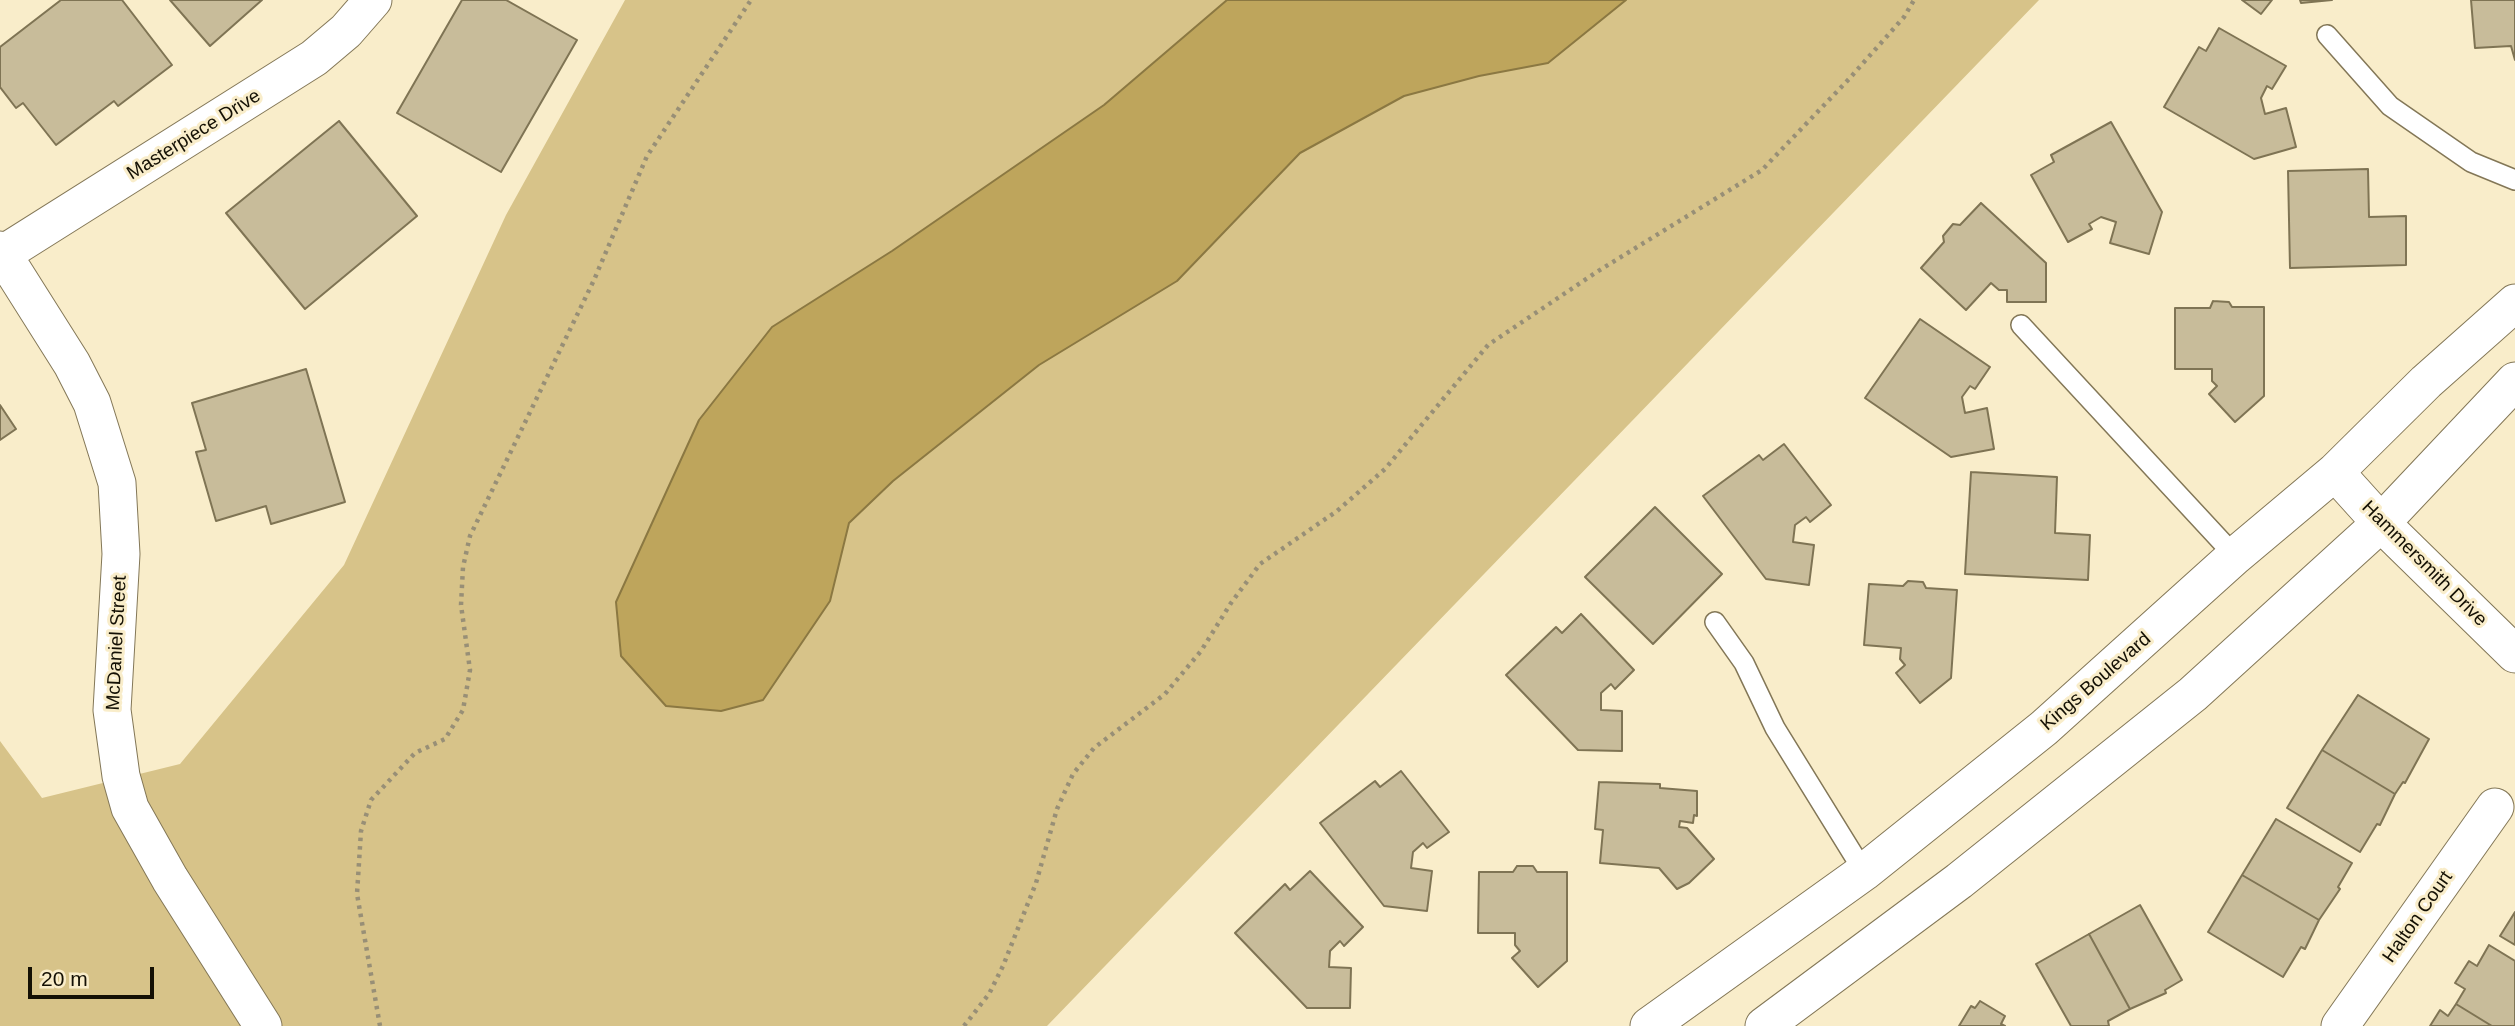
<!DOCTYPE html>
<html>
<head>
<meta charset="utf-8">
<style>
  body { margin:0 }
  #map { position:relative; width:2515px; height:1026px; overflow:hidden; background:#f9edca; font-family:Arial,sans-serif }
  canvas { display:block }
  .scale { position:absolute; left:28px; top:967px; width:126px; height:32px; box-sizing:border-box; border:4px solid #141004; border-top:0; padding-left:9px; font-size:21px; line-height:24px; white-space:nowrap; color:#141004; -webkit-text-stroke:5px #f9edca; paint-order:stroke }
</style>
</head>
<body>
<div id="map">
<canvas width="2515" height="1026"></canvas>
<div class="scale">20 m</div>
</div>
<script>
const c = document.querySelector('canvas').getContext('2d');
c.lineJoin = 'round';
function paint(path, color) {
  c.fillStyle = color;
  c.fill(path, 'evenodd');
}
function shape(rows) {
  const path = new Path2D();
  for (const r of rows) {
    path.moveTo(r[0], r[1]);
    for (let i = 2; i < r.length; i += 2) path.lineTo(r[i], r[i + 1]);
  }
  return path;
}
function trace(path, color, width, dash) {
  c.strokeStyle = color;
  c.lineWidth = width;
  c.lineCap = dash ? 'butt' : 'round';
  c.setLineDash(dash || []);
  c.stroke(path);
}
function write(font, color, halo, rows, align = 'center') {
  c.font = font + ' Arial,sans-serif';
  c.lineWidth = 6;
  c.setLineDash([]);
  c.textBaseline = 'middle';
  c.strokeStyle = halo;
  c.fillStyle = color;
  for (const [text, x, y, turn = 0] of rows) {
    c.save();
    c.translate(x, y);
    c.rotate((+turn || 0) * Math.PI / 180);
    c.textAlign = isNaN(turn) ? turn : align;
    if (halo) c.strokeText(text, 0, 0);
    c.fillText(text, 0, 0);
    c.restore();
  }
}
paint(shape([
  [625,0,2039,0,1047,1026,0,1026,0,741,42,798,180,764,344,565,506,215]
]), '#d7c389');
const water = shape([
  [1227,0,1626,0,1548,63,1479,76,1404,96,1300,153,1177,281,1039,365,893,481,849,523,830,601,763,700,721,711,666,706,621,656,616,602,699,420,772,327,892,251,1104,105,1227,0]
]);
paint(water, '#bea55c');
trace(water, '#8b7842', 2);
const building = shape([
  [61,0,122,0,172,65,118,106,114,101,56,145,23,103,16,108,0,87,0,47,61,0],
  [170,0,262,0,210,46,170,0],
  [462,0,506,0,577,40,501,172,397,113,462,0],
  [2242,0,2272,0,2261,14,2242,0],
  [2300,0,2332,0,2301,3,2300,0],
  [2471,0,2515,0,2515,60,2511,46,2475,48,2471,0],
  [2219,28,2286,66,2272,89,2267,86,2261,98,2265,114,2286,108,2296,147,2254,159,2164,107,2199,47,2206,51,2219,28],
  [339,121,417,216,305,309,226,213,339,121],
  [2111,122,2162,212,2149,254,2110,243,2116,222,2101,217,2089,224,2092,229,2068,242,2031,175,2054,162,2051,155,2111,122],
  [2368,169,2369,217,2406,216,2406,265,2290,268,2288,171,2368,169],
  [1981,203,2046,263,2046,302,2007,302,2007,290,1999,290,1991,283,1966,310,1921,268,1944,242,1943,236,1953,224,1960,225,1981,203],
  [2213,301,2229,302,2232,307,2264,307,2264,396,2235,422,2209,394,2217,386,2212,381,2212,369,2175,369,2175,308,2210,308,2213,301],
  [1920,319,1990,367,1975,389,1970,386,1962,397,1965,413,1987,408,1994,449,1951,457,1865,398,1920,319],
  [306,369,345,502,271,524,266,506,216,521,196,452,206,450,192,403,306,369],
  [0,405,16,429,0,440,0,405],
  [1784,444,1831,505,1810,522,1806,517,1795,525,1793,542,1814,545,1809,585,1766,579,1703,496,1759,455,1763,460,1784,444],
  [1971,472,2057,477,2055,533,2090,535,2088,580,1965,574,1971,472],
  [1655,507,1722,574,1653,644,1585,577,1655,507],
  [1908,581,1923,582,1926,588,1957,590,1951,678,1920,703,1896,673,1905,665,1900,659,1901,648,1864,645,1869,584,1903,586,1908,581],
  [1581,614,1634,670,1615,689,1611,684,1601,693,1601,710,1622,711,1622,751,1578,750,1506,675,1556,627,1562,633,1581,614],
  [2358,695,2429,739,2405,783,2403,782,2395,794,2322,750,2358,695],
  [2322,750,2395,794,2380,825,2377,824,2360,852,2287,808,2322,750],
  [1401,771,1449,832,1427,848,1423,843,1413,852,1411,868,1432,871,1427,911,1384,906,1320,823,1375,781,1380,787,1401,771],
  [1599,782,1660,784,1660,788,1697,791,1697,816,1694,815,1693,823,1680,821,1679,827,1687,828,1714,859,1689,883,1677,889,1659,868,1600,863,1603,830,1595,829,1599,782],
  [2276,819,2352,863,2338,887,2340,889,2319,920,2242,875,2276,819],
  [1517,866,1533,866,1537,872,1567,872,1567,961,1538,987,1512,958,1520,951,1515,945,1515,933,1478,933,1479,872,1513,872,1517,866],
  [1310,871,1363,927,1344,946,1340,941,1330,951,1329,967,1351,968,1350,1008,1307,1008,1235,933,1285,884,1290,890,1310,871],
  [2242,875,2319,920,2305,949,2301,947,2283,977,2208,932,2242,875],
  [2140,905,2182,980,2165,990,2166,993,2130,1009,2089,934,2140,905],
  [2515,912,2515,945,2500,936,2515,912],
  [2089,934,2130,1009,2108,1021,2109,1026,2071,1026,2036,964,2089,934],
  [2489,945,2515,961,2515,1026,2492,1026,2456,1004,2465,989,2455,983,2469,961,2477,966,2489,945],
  [1980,1001,2005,1016,2001,1024,2005,1026,1959,1026,1971,1006,1975,1008,1980,1001],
  [2456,1004,2492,1026,2430,1026,2440,1010,2448,1016,2456,1004]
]);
paint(building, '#c8bc9a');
trace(building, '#7f7454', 2);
const lane = shape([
  [2327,35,2390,106,2471,162,2515,180],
  [2021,325,2235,556],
  [1715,622,1744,663,1775,728,1864,872]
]);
const street = shape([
  [0,250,72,364,92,403,117,483,121,554,112,710,121,776,130,808,170,879,263,1026],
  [3,254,314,58,346,31,373,0],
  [2335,472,2381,523,2515,654],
  [1649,1026,1864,872,2044,728,2235,556,2335,472,2426,382,2515,303],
  [1764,1026,1959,881,2193,694,2381,523,2515,381],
  [2340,1026,2495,807]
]);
trace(lane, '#837757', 22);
trace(street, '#837757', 39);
trace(shape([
  [380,1026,357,894,361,831,371,800,415,753,445,739,463,710,470,670,461,605,463,567,470,536,594,280,647,156,751,0],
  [964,1026,989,994,1003,966,1036,883,1057,809,1073,774,1094,748,1165,694,1201,651,1231,603,1260,564,1337,511,1385,469,1488,345,1595,273,1762,170,1849,79,1904,17,1914,0]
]), '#988f76', 4.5, [3.5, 5]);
trace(lane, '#fff', 19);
trace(street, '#fff', 37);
write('19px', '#141004', '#f9edca', [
  ["Masterpiece Drive",194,135,-32],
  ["Hammersmith Drive",2424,564,45],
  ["McDaniel Street",117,643,-87],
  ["Kings Boulevard",2096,682,-41],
  ["Halton Court",2418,917,-55]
]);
</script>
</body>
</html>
